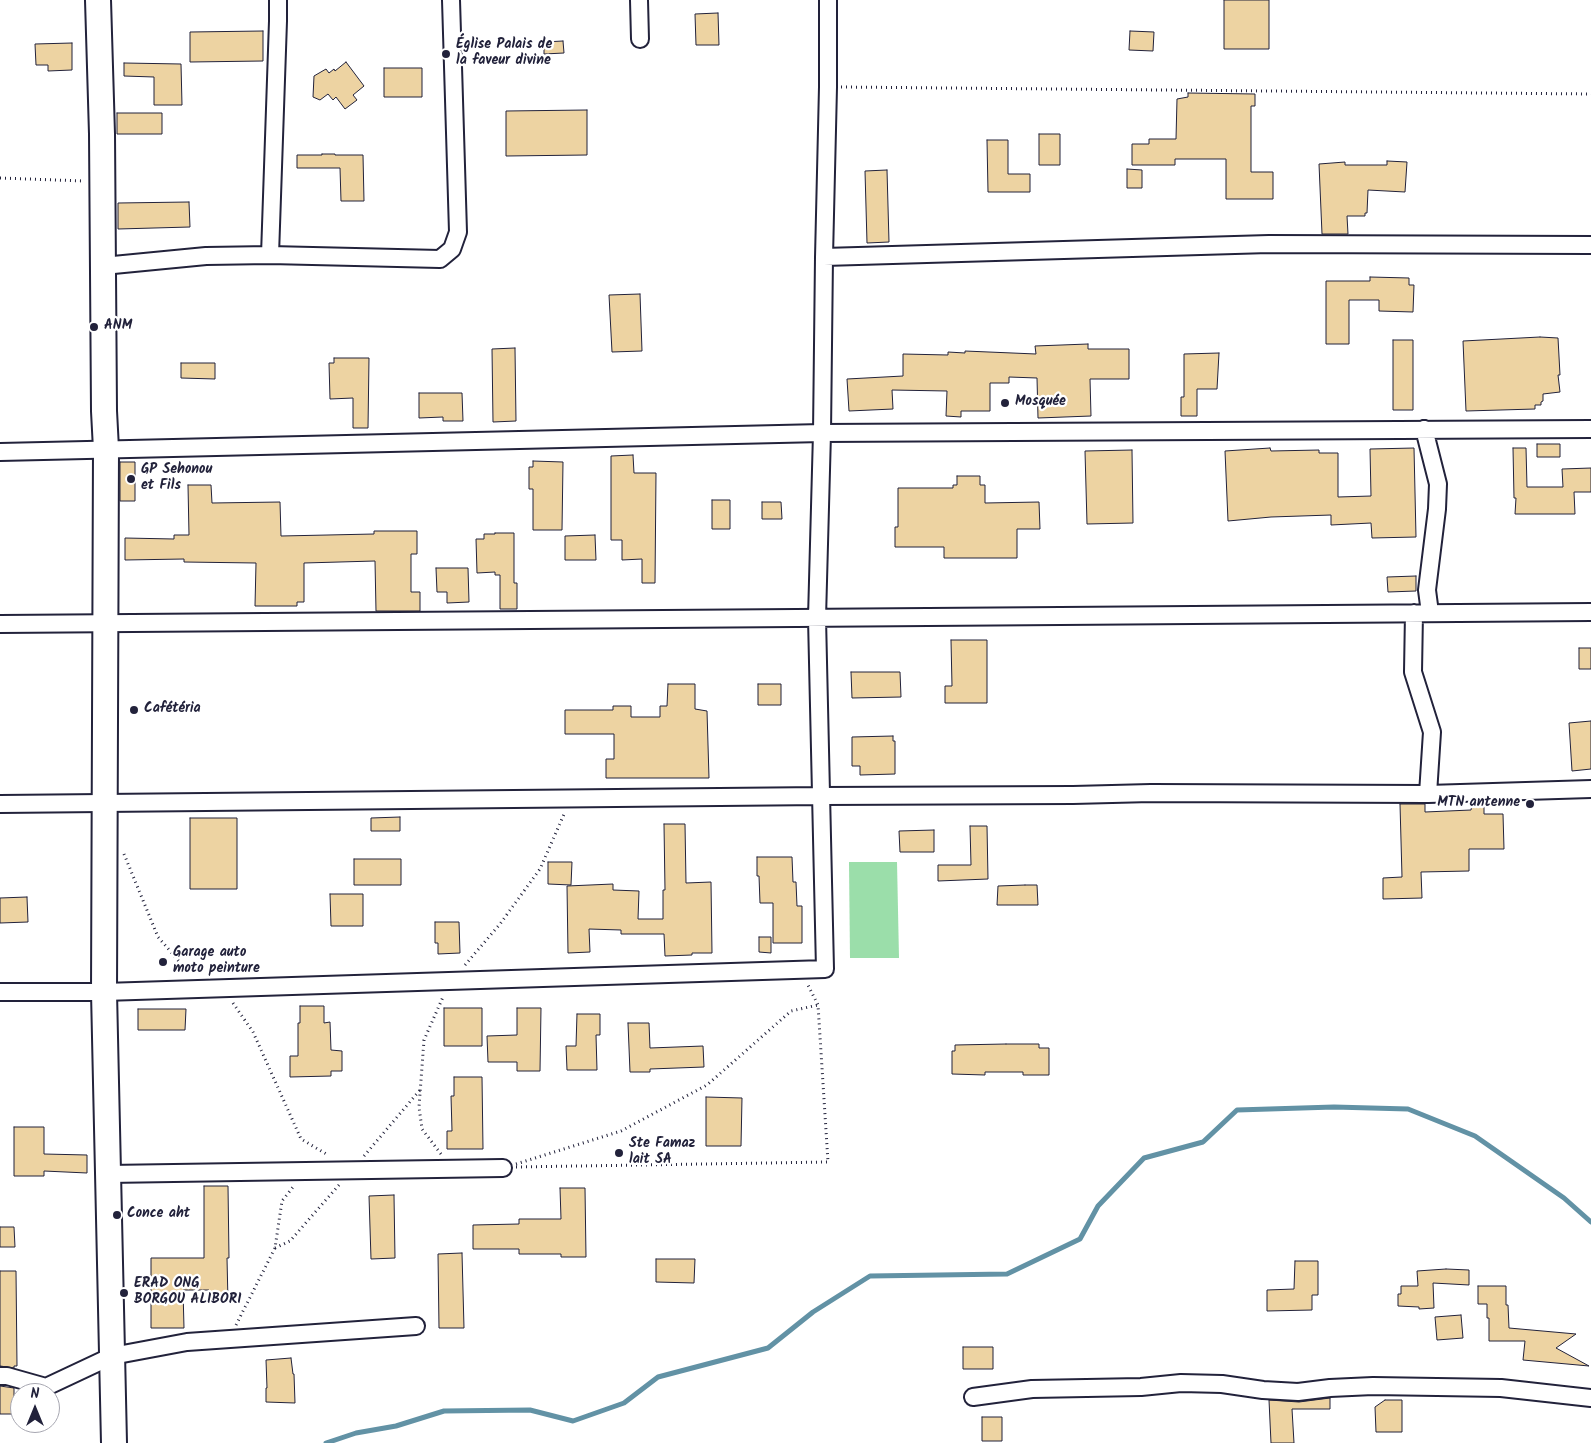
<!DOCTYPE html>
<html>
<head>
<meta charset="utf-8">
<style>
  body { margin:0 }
  #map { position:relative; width:1591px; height:1443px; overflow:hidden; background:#fff; font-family:Kalam,sans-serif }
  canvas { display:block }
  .north { position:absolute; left:10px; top:1383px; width:50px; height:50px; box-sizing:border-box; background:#fff; border:1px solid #a7a7b1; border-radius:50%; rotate:0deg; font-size:14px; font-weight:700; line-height:20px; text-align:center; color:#22223b }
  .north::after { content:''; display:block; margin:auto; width:18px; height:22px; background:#22223b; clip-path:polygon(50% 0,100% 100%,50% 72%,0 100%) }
</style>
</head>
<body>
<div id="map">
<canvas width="1591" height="1443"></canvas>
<div class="north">N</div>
</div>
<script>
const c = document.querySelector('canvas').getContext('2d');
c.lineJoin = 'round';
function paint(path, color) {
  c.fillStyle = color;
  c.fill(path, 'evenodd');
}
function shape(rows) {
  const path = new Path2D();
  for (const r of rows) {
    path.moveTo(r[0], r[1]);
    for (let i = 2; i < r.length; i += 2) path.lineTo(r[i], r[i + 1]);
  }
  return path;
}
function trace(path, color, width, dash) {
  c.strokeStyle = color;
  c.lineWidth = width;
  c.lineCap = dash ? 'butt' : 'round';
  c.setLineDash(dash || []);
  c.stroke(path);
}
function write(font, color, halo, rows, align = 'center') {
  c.font = font + ' Kalam,sans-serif';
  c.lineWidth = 4.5;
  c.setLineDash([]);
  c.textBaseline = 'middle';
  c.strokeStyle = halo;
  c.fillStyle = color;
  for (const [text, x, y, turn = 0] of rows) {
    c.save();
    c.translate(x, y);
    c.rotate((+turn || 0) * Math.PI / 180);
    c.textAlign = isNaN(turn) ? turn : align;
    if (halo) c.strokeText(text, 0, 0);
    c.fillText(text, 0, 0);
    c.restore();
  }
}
paint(shape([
  [849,862,897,862,899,958,850,958]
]), '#9bdeaa');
trace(shape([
  [326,1443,356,1433,396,1426,444,1411,530,1410,573,1421,624,1403,658,1377,768,1348,813,1312,870,1276,1007,1274,1080,1239,1098,1206,1144,1158,1203,1142,1237,1110,1334,1107,1408,1109,1475,1136,1564,1198,1591,1222]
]), '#6292a5', 5);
const building = shape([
  [1224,0,1269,0,1269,49,1224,49,1224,0],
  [718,13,719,45,696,45,695,14,718,13],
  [263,31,263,61,190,62,190,32,263,31],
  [1130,31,1154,32,1153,51,1129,50,1130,31],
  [563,41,564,53,544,54,544,42,563,41],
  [72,43,72,70,48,71,48,65,36,65,35,44,72,43],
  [346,62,364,86,353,95,357,100,345,109,336,97,333,100,328,94,320,100,313,97,314,76,326,69,329,73,334,69,335,71,346,62],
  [124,63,181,64,182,105,154,105,154,77,124,76,124,63],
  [384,68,422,68,422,97,384,97,384,68],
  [1188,93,1255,94,1255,106,1251,106,1251,172,1273,172,1273,199,1226,199,1226,159,1175,159,1175,165,1132,165,1132,144,1149,144,1149,139,1176,139,1177,99,1188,97,1188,93],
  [587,110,587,155,506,156,506,111,587,110],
  [117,113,162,113,162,134,117,134,117,113],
  [1039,134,1060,134,1060,165,1039,165,1039,134],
  [987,140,1008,140,1008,174,1030,174,1030,192,988,192,987,140],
  [322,154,335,154,335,155,363,155,364,201,341,201,340,168,297,168,297,155,322,155,322,154],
  [1387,161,1407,162,1405,192,1368,190,1367,213,1365,213,1365,216,1347,216,1348,234,1322,234,1319,164,1345,162,1345,165,1387,165,1387,161],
  [1127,169,1142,170,1142,188,1127,188,1127,169],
  [887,170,889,242,867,243,865,171,887,170],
  [189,202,190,227,118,229,118,203,189,202],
  [1370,277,1409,278,1409,285,1414,285,1413,312,1379,311,1379,300,1349,300,1349,344,1326,344,1326,281,1370,281,1370,277],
  [640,294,642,351,612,352,609,295,640,294],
  [1540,337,1558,338,1560,375,1558,375,1560,392,1543,394,1543,401,1541,402,1541,405,1535,405,1535,409,1466,411,1463,341,1540,337],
  [1393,340,1413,340,1413,410,1393,410,1393,340],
  [1088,344,1088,349,1129,349,1129,379,1090,379,1091,416,1038,418,1037,378,1009,377,1009,383,990,383,990,411,961,411,961,417,946,416,947,391,892,390,893,409,849,411,847,379,903,376,903,354,948,355,948,352,965,353,965,351,1036,354,1035,346,1088,344],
  [515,348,516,421,493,422,492,349,515,348],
  [1219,353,1217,389,1197,389,1197,416,1181,416,1181,397,1184,397,1184,354,1219,353],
  [334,358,369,358,368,428,353,428,353,398,330,399,329,363,334,363,334,358],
  [181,363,215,363,215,379,181,378,181,363],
  [419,393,462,393,463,421,443,421,443,417,419,418,419,393],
  [1537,444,1560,444,1560,457,1537,457,1537,444],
  [1270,448,1271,451,1319,450,1319,453,1338,453,1338,497,1371,496,1370,449,1414,448,1416,537,1372,538,1371,523,1331,525,1331,515,1271,517,1228,521,1225,451,1270,448],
  [1513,448,1526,448,1527,487,1563,487,1562,469,1591,468,1591,492,1574,492,1575,514,1515,514,1516,498,1514,498,1513,448],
  [1132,450,1133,523,1087,524,1085,451,1132,450],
  [633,455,634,473,656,473,655,583,642,583,642,559,622,560,622,540,611,540,611,456,633,455],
  [533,461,563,462,562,530,533,530,533,489,529,489,529,467,533,467,533,461],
  [120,462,135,462,135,501,120,501,120,462],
  [957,476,980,476,980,485,985,485,985,503,1039,502,1040,529,1017,529,1017,558,944,558,944,547,895,547,895,527,898,527,898,488,953,488,953,485,957,485,957,476],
  [188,485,211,485,212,503,280,502,281,536,374,534,374,531,417,531,417,554,411,554,411,592,420,592,420,611,376,611,375,561,304,563,304,602,297,602,297,606,255,606,256,563,184,562,184,559,125,560,125,538,174,539,174,535,189,535,188,485],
  [712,500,730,500,730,529,712,529,712,500],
  [762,502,781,502,782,519,762,519,762,502],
  [495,533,514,533,514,583,517,583,517,609,500,609,500,575,495,575,495,572,477,573,476,539,484,539,484,534,495,534,495,533],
  [595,535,596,560,565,560,565,536,595,535],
  [436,568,468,568,469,602,447,603,447,592,437,592,436,568],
  [1416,576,1416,591,1388,592,1387,577,1416,576],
  [951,640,987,640,987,703,945,703,945,686,952,686,951,640],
  [1579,648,1591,648,1591,669,1579,669,1579,648],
  [851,672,900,672,901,697,852,698,851,672],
  [668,684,695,684,695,709,707,711,709,778,606,778,606,759,614,759,614,734,565,734,565,710,613,710,613,706,631,706,631,717,660,717,660,706,667,706,668,684],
  [758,684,781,684,781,705,758,705,758,684],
  [1591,721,1591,769,1572,771,1569,723,1591,721],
  [893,736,893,741,895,741,895,774,860,775,860,766,852,766,852,737,893,736],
  [1400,804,1425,804,1425,812,1471,810,1472,805,1484,805,1484,814,1503,814,1504,849,1469,849,1469,871,1421,872,1422,898,1383,899,1383,878,1402,877,1400,804],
  [400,817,400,831,371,831,371,818,400,817],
  [190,818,237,818,237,889,190,889,190,818],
  [664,824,685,824,686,883,711,882,712,953,692,953,692,955,665,956,664,934,621,934,621,930,589,929,590,952,568,953,567,886,613,884,613,890,639,891,638,919,663,919,663,890,665,890,664,824],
  [970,826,987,826,988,879,938,881,938,865,971,865,970,826],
  [934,830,934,852,900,852,899,831,934,830],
  [757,857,792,857,793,882,796,882,797,906,802,906,802,943,773,943,773,903,760,903,759,876,757,876,757,857],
  [354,859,401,859,401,885,354,885,354,859],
  [548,862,572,862,571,885,548,884,548,862],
  [1025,885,1037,885,1038,905,997,905,998,886,1025,885],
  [330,894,363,894,363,926,331,926,330,894],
  [27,897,28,922,0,923,0,898,27,897],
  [435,922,459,922,460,953,438,954,438,943,435,943,435,922],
  [759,937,771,937,771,953,759,952,759,937],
  [300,1006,324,1006,324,1023,330,1022,331,1050,342,1051,342,1071,331,1071,331,1076,290,1077,290,1056,298,1056,298,1023,300,1023,300,1006],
  [444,1008,482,1008,482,1046,444,1046,444,1008],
  [517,1008,541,1008,540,1071,517,1071,517,1062,488,1062,487,1036,517,1035,517,1008],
  [138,1009,186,1009,185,1030,138,1030,138,1009],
  [577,1014,600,1014,600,1035,596,1035,597,1070,567,1070,566,1046,576,1046,577,1014],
  [628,1023,649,1023,650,1048,703,1046,704,1067,650,1069,650,1072,630,1072,628,1023],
  [1006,1044,1039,1044,1039,1048,1049,1048,1049,1075,1023,1075,1023,1072,985,1072,985,1075,952,1074,952,1051,955,1051,955,1045,1006,1044],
  [454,1077,482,1077,483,1149,447,1149,447,1131,452,1131,451,1096,454,1096,454,1077],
  [706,1097,742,1098,741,1146,706,1146,706,1097],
  [14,1127,44,1127,44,1154,87,1155,87,1173,44,1171,44,1176,14,1176,14,1127],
  [204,1186,228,1186,229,1258,227,1258,228,1302,215,1302,215,1293,209,1293,209,1290,183,1290,184,1328,151,1328,151,1258,204,1258,204,1186],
  [560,1188,585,1188,586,1257,561,1257,561,1254,519,1254,519,1249,473,1249,473,1225,519,1224,519,1219,561,1219,560,1188],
  [394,1195,395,1258,371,1259,369,1196,394,1195],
  [0,1227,14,1227,15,1247,0,1247,0,1227],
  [462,1253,464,1328,439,1328,438,1254,462,1253],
  [656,1259,695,1259,694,1283,656,1282,656,1259],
  [1295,1261,1318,1261,1318,1295,1312,1295,1312,1310,1267,1311,1267,1290,1294,1289,1295,1261],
  [1446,1269,1469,1270,1469,1285,1433,1283,1434,1308,1419,1309,1419,1307,1398,1306,1398,1294,1401,1294,1401,1286,1418,1286,1417,1271,1446,1269],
  [0,1271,16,1271,17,1366,14,1366,14,1368,0,1366,0,1271],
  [1478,1286,1506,1286,1506,1305,1508,1305,1509,1328,1576,1334,1556,1348,1589,1366,1523,1360,1525,1341,1489,1341,1489,1318,1487,1318,1487,1304,1478,1304,1478,1286],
  [1461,1315,1463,1338,1437,1340,1435,1317,1461,1315],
  [963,1347,993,1347,993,1369,963,1369,963,1347],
  [291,1358,293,1374,294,1374,295,1403,266,1402,266,1388,267,1388,266,1360,291,1358],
  [0,1386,14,1388,14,1414,0,1414,0,1386],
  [1330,1398,1330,1409,1292,1409,1294,1443,1271,1443,1269,1400,1299,1402,1330,1398],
  [1385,1400,1402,1400,1402,1432,1376,1432,1375,1407,1385,1400],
  [982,1417,1002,1417,1002,1441,982,1441,982,1417]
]);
paint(building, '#edd3a2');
trace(building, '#22223b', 1);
const street = shape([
  [639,0,640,39],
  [270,255,278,21,278,0],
  [824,257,1269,244,1591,245],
  [103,266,206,256,270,255,440,259,452,249,458,232,451,0],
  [1424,429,1438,484,1437,509,1427,590,1430,613],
  [0,452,822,433,824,257,828,87,828,0],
  [0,624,1591,612],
  [1428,794,1591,789],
  [0,804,822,796,1073,795,1151,793,1428,794,1432,732,1413,672,1414,613],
  [0,992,104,992,825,969,817,618,822,433,1591,429],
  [108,1174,503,1168],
  [0,1376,7,1376,46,1387,112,1356,187,1342,416,1326],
  [973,1397,1032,1389,1141,1387,1181,1383,1222,1384,1263,1390,1298,1392,1330,1388,1373,1386,1501,1388,1591,1398]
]);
const secondary = shape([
  [98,0,102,134,104,411,106,449,104,992,114,1443]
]);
trace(street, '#22223b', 20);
trace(secondary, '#22223b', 28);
trace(shape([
  [841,87,1591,94],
  [0,178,84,181],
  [124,854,158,937,190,974],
  [465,965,500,924,540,869,565,812],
  [233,1003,253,1032,301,1139,328,1155],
  [441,1154,422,1129,419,1107,424,1040,443,997],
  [364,1156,420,1090],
  [516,1164,621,1131,707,1085,791,1011,818,1005],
  [516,1167,828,1162,818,1005,807,983],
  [275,1248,290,1241,339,1185],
  [236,1325,275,1248,282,1201,293,1187]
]), '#22223b', 3, [1, 4]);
trace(street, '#fff', 16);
trace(secondary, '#fff', 24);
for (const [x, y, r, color] of [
  [446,54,5,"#22223b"],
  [94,327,5,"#22223b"],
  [1005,403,5,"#22223b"],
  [131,479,5,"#22223b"],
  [134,710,5,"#22223b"],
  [1530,804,5,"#22223b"],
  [163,962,5,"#22223b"],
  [619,1153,5,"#22223b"],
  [117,1215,5,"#22223b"],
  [124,1293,5,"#22223b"]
]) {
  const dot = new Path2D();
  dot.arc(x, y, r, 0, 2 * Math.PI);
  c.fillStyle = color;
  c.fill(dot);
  trace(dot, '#fff', 2);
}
write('bold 14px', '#22223b', '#fff', [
  ["Église Palais de",456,46],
  ["la faveur divine",456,62],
  ["ANM",104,327],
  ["Mosquée",1015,403],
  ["GP Sehonou",141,471],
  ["et Fils",141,487],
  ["Cafétéria",144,710],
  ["MTN antenne",1520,804,"right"],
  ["Garage auto",173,954],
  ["moto peinture",173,970],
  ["Ste Famaz",629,1145],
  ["lait SA",629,1161],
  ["Conce aht",127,1215],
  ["ERAD ONG",134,1285],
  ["BORGOU ALIBORI",134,1301]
], 'left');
</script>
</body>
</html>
